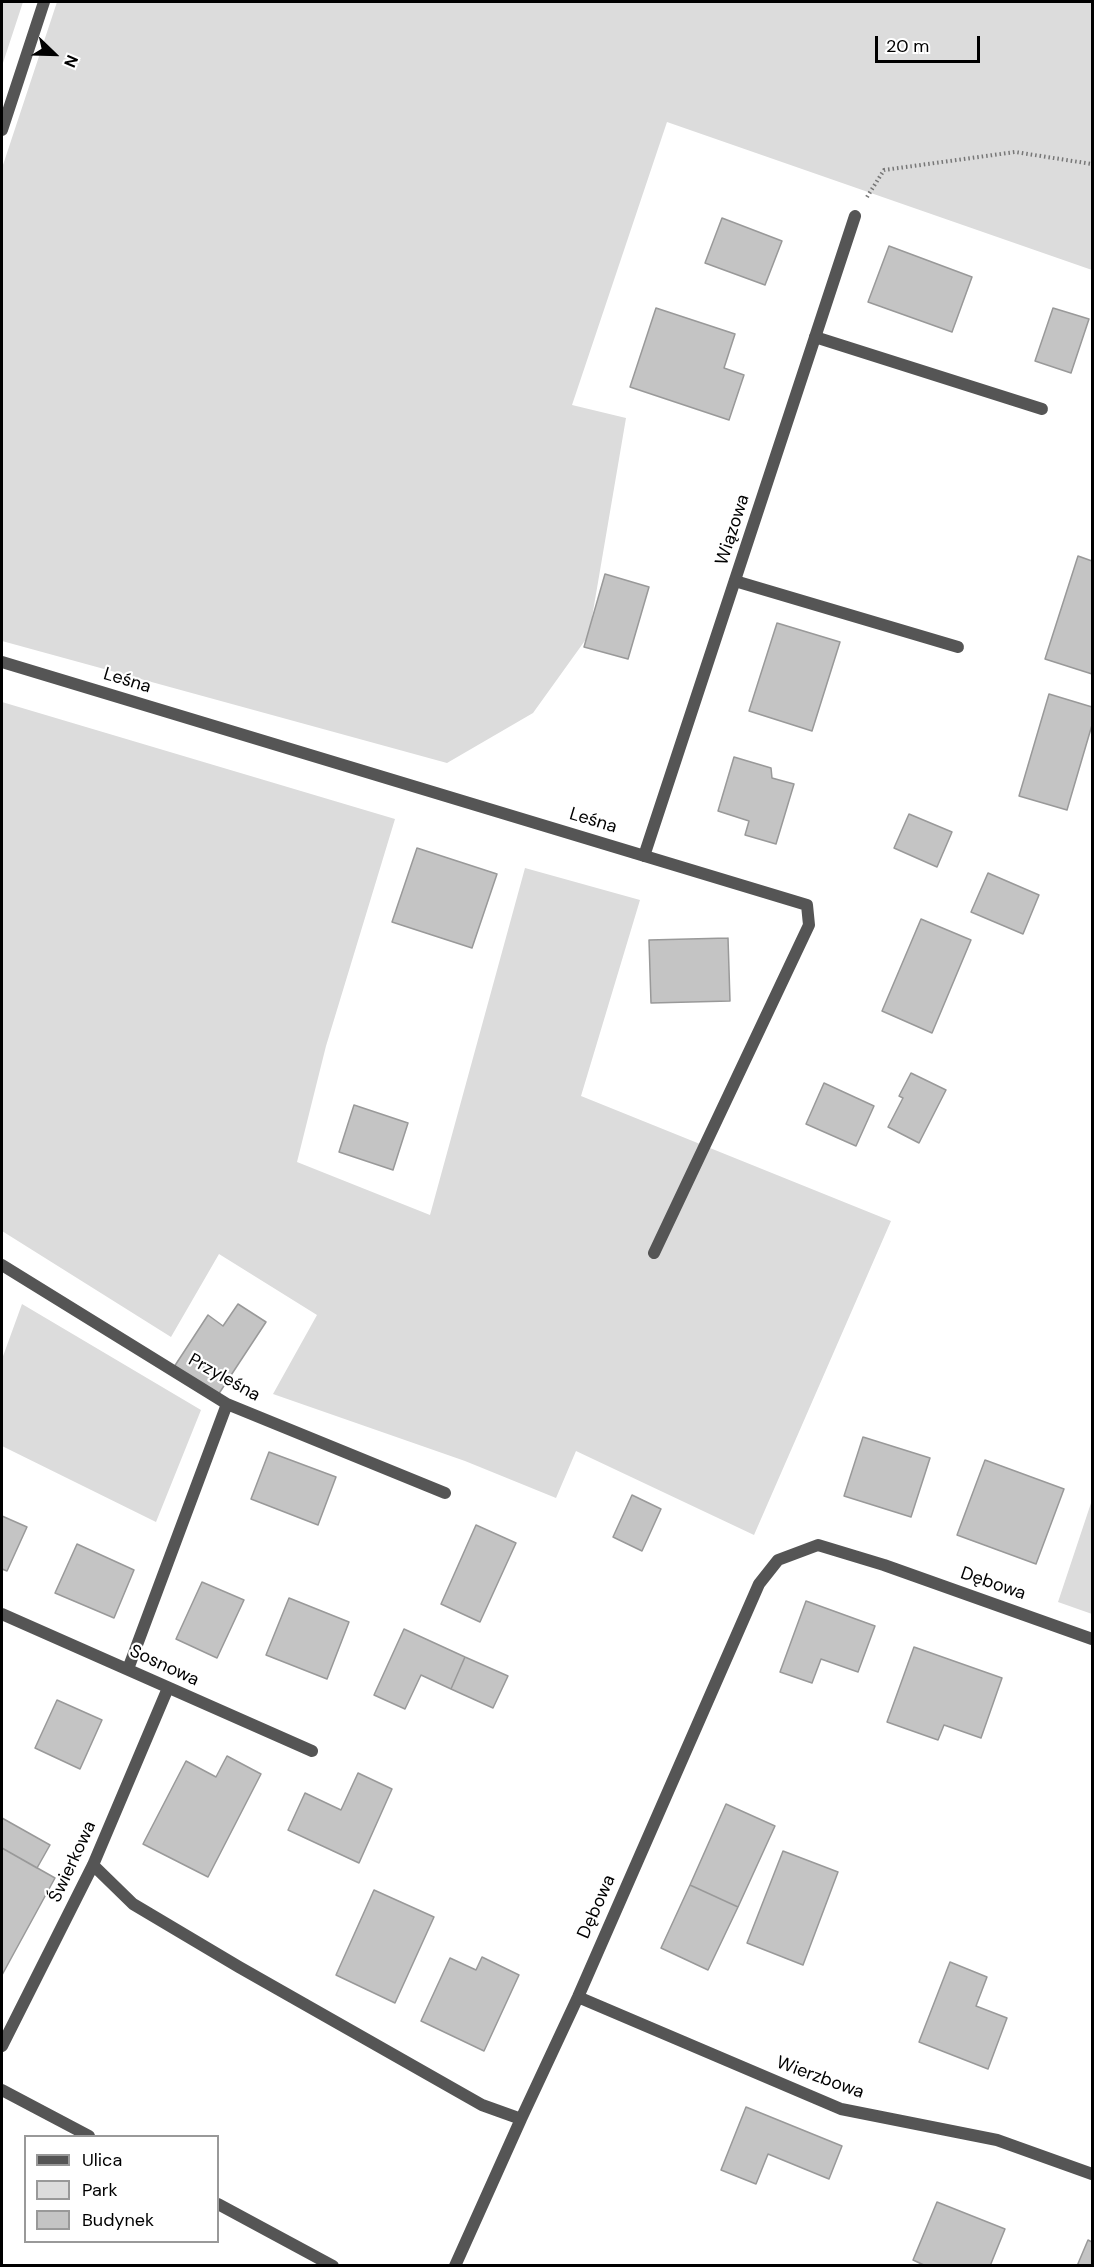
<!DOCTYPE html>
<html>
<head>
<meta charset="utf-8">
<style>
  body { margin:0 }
  #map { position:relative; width:1094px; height:2267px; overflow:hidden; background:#fff; font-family:"DM Sans",sans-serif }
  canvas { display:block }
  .frame { position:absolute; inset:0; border:3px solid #000; pointer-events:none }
  .legend { position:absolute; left:24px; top:2135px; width:195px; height:108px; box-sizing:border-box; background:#fff; border:2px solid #999; margin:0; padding:8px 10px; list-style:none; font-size:18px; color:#000 }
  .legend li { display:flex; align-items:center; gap:12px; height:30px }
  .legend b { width:30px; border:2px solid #999 }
  .north { position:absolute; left:24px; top:24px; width:60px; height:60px; -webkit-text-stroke:4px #fff; paint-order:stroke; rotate:113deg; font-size:16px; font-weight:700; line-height:24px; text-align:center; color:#000 }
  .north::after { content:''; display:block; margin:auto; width:21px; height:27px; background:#000; clip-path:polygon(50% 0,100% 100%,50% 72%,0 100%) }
  .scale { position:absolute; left:875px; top:36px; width:105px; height:27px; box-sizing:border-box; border:3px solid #000; border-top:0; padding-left:8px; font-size:18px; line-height:21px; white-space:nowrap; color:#000; -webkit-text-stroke:4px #fff; paint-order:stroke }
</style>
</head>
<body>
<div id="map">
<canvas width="1094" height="2267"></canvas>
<div class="frame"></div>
<ul class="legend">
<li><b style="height:8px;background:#555"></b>Ulica</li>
<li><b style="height:16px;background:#dcdcdc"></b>Park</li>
<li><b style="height:16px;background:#c4c4c4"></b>Budynek</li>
</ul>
<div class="north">N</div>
<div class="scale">20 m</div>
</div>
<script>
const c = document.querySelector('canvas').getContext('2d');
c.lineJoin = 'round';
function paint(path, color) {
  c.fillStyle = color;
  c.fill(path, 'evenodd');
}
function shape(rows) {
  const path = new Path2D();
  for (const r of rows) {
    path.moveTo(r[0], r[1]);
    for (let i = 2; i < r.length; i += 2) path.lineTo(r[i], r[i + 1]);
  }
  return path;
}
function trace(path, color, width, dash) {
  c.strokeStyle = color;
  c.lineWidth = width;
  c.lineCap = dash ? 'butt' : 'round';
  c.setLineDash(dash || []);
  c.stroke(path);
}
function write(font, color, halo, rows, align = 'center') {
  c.font = font + ' "DM Sans",sans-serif';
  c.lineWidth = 4.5;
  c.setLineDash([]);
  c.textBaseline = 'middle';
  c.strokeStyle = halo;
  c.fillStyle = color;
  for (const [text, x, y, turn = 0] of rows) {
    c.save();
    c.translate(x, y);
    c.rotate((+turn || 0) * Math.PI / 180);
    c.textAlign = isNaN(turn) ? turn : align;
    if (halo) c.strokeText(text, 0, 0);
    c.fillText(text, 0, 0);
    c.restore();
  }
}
paint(shape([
  [2,2,23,2,2,66],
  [57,2,1092,2,1092,270,667,122,572,405,626,418,589,635,533,713,447,763,2,641,2,168],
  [2,702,395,819,326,1046,297,1162,430,1215,525,868,640,900,581,1096,891,1221,754,1535,576,1451,556,1498,465,1461,273,1394,317,1315,219,1254,171,1337,2,1231],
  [22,1304,201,1410,156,1522,2,1446,2,1359],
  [1092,1500,1092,1614,1058,1602]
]), '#dcdcdc');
const building = shape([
  [722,218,782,241,765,285,705,263,722,218],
  [889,246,972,277,952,332,868,302,889,246],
  [656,308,735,334,724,368,744,375,729,420,630,387,656,308],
  [1053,308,1089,319,1071,373,1035,361,1053,308],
  [1078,556,1092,561,1092,674,1045,659,1078,556],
  [605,574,649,587,628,659,584,647,605,574],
  [777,623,840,642,812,731,749,711,777,623],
  [1049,694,1092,707,1092,725,1067,810,1019,796,1049,694],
  [734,757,771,768,772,778,794,784,776,844,745,835,749,821,718,811,734,757],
  [909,814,952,832,937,867,894,848,909,814],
  [417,848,497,874,472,948,392,922,417,848],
  [988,873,1039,895,1023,934,971,912,988,873],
  [921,919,971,940,932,1033,882,1011,921,919],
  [728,938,730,1001,651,1003,649,940,728,938],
  [911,1073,946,1090,919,1143,888,1127,903,1098,899,1096,911,1073],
  [824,1083,874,1106,856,1146,806,1124,824,1083],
  [354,1105,408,1123,393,1170,339,1152,354,1105],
  [238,1304,266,1322,218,1395,174,1367,208,1315,223,1326,238,1304],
  [863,1437,930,1458,911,1517,844,1496,863,1437],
  [269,1452,336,1477,318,1525,251,1499,269,1452],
  [985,1460,1064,1489,1036,1564,957,1535,985,1460],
  [632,1495,661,1509,642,1551,613,1537,632,1495],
  [2,1516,27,1527,7,1571,2,1569,2,1516],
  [476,1525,516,1543,480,1622,441,1604,476,1525],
  [77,1544,134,1570,114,1618,55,1593,77,1544],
  [202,1582,244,1600,217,1658,176,1639,202,1582],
  [289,1598,349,1622,327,1679,266,1655,289,1598],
  [806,1601,875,1626,858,1672,821,1659,812,1683,780,1672,806,1601],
  [404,1629,465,1657,451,1689,421,1675,405,1709,374,1695,404,1629],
  [914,1647,1002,1678,981,1738,944,1725,938,1740,887,1722,914,1647],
  [465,1657,508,1676,493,1708,451,1689,465,1657],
  [57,1700,102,1720,80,1769,35,1748,57,1700],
  [227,1756,261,1774,208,1877,143,1844,186,1761,216,1777,227,1756],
  [358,1773,392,1789,359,1863,288,1830,305,1793,341,1810,358,1773],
  [726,1804,775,1826,738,1907,690,1885,726,1804],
  [2,1818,50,1845,37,1868,2,1848,2,1818],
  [2,1848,55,1878,2,1975,2,1848],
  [783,1851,838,1872,803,1965,747,1943,783,1851],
  [690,1885,738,1907,708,1970,661,1948,690,1885],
  [374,1890,434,1917,395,2003,336,1975,374,1890],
  [482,1957,519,1975,484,2051,421,2021,450,1958,476,1970,482,1957],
  [950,1962,987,1977,976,2006,1007,2018,988,2069,919,2042,950,1962],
  [746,2107,842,2146,829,2179,768,2154,756,2184,721,2170,746,2107],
  [937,2202,1005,2229,990,2266,926,2266,913,2260,937,2202],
  [1088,2240,1092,2242,1092,2266,1077,2266,1088,2240]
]);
paint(building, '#c4c4c4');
trace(building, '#999', 1.5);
trace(shape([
  [867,197,884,170,1015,152,1092,164]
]), '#777', 4, [1.5, 3]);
trace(shape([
  [815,337,1042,409],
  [735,581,958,647]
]), '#555', 12);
trace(shape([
  [2,130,44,2],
  [2,662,807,905,809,925,654,1253],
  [644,856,855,216],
  [2,1265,227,1404,445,1493],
  [2,1614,312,1751],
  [128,1669,227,1404],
  [93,1865,133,1904,239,1967,482,2105,521,2119,578,1997,759,1584,778,1560,818,1545,884,1565,1092,1639],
  [578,1997,841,2109,997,2140,1092,2174],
  [2,2046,93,1865,168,1688],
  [2,2090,89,2136],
  [218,2204,333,2266],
  [455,2266,521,2119]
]), '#555', 12);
write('18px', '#000', '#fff', [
  ["Wiązowa",733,530,-72],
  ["Leśna",127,681,17],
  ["Leśna",593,821,17],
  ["Przyleśna",224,1378,29],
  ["Dębowa",993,1584,19],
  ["Sosnowa",164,1666,25],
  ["Świerkowa",73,1862,-65],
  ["Dębowa",597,1907,-66],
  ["Wierzbowa",820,2078,20]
]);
</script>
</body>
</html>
